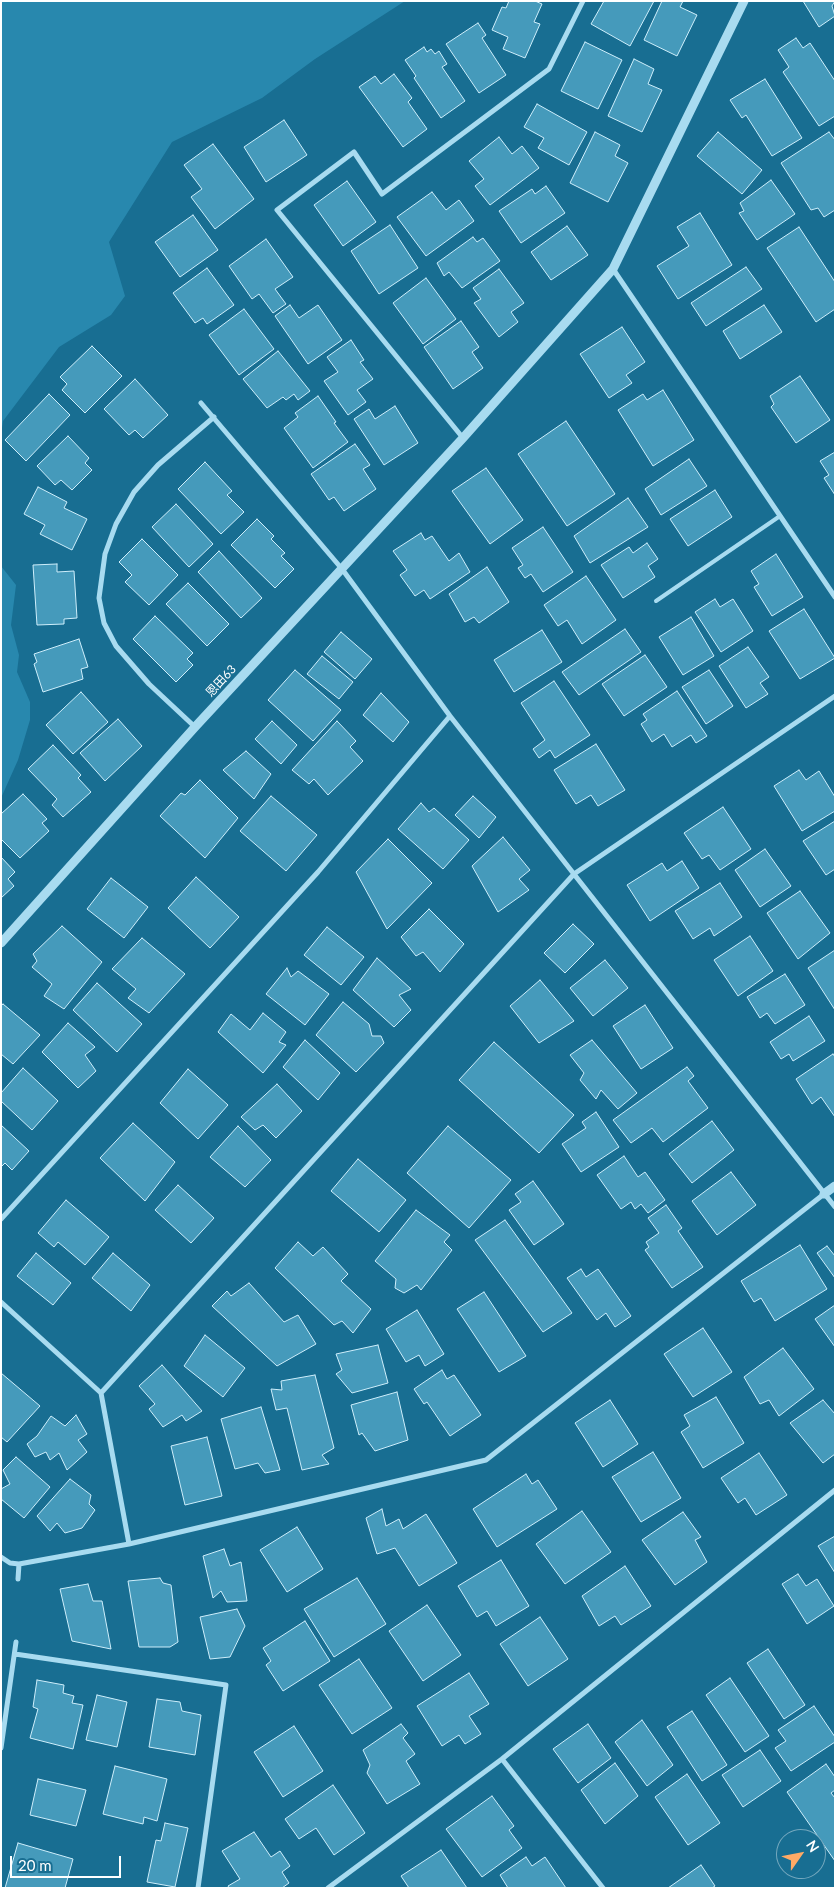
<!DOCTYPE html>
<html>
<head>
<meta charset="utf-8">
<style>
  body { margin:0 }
  #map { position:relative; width:836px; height:1889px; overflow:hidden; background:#186e92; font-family:Lato,sans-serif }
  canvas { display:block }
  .frame { position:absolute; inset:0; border:2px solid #fff; pointer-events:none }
  .north { position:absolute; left:776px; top:1829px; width:50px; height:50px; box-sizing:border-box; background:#186e92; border:1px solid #74a8be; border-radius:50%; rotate:57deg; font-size:14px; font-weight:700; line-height:20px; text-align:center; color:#fff }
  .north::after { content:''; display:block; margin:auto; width:18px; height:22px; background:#fa6; clip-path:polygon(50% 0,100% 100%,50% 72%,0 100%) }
  .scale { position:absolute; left:10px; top:1856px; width:111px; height:22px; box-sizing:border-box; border:2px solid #fff; border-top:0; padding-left:6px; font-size:15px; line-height:18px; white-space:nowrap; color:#fff; -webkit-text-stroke:4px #186e92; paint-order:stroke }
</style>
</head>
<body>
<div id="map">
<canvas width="836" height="1889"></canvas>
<div class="frame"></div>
<div class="north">N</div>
<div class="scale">20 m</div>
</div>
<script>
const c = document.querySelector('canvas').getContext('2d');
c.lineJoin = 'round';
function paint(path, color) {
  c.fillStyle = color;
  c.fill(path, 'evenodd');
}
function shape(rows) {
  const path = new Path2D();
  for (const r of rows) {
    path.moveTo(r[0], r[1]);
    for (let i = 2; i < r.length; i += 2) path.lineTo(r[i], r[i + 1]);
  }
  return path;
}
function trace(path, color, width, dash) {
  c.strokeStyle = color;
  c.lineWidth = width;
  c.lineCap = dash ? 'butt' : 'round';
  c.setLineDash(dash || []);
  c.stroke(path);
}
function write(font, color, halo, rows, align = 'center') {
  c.font = font + ' Lato,"Noto Sans JP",sans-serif';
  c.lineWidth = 4.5;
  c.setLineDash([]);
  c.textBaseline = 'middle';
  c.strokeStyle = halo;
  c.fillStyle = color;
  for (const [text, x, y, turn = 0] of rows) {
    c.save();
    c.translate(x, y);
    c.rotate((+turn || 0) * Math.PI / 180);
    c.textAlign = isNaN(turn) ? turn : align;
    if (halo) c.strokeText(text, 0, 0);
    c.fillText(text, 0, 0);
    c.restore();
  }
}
paint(shape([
  [1,1,405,1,315,59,262,98,172,142,109,242,125,296,111,315,59,347,3,421,1,435],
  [1,566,16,585,11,625,19,655,17,672,30,702,30,720,18,760,1,798]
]), '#2888ae');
const building = shape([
  [509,1,535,1,542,4,534,22,540,24,525,58,503,49,508,37,492,30,502,7,506,8,509,1],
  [604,1,654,1,630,46,591,24,604,1],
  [662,1,683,1,680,7,697,15,677,56,644,40,662,1],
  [803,1,835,1,832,6,835,16,819,27,803,1],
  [478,23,486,35,482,38,506,75,479,93,446,44,478,23],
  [796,38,803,48,810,43,835,81,835,116,819,126,783,72,789,67,778,50,796,38],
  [585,42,622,60,598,109,561,91,585,42],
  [424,47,427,52,431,49,435,54,439,51,447,64,442,67,465,101,441,118,414,78,416,76,405,60,424,47],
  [634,59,654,69,648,84,662,90,642,132,608,116,634,59],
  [394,74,412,98,408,102,427,129,403,147,359,87,375,76,381,84,394,74],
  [765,79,802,138,772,156,746,115,742,118,730,100,765,79],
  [537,104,587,132,569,165,538,148,544,138,524,127,537,104],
  [284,120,307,155,266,182,244,147,284,120],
  [595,132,620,145,615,156,628,163,608,202,570,183,595,132],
  [718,132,762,170,742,194,697,156,718,132],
  [829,132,835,140,835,210,824,217,818,208,811,210,781,163,829,132],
  [499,137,512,154,522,146,539,168,490,205,475,186,484,179,469,161,499,137],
  [213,144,254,199,215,229,191,197,202,189,184,165,213,144],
  [771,180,795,214,757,240,739,213,744,211,740,203,771,180],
  [347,181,376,222,343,246,314,205,347,181],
  [546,186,565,213,521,243,499,211,532,189,535,194,546,186],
  [432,192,446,210,459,200,474,221,426,256,397,217,432,192],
  [700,213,732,265,678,299,657,266,689,246,677,227,700,213],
  [193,215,218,250,180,277,155,242,193,215],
  [390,225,418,268,379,294,351,251,390,225],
  [567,226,588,255,551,280,531,252,567,226],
  [799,227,835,282,835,309,816,322,767,248,799,227],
  [473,237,477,242,483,238,500,261,462,288,449,272,444,276,437,263,473,237],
  [266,239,293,277,275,289,286,304,273,313,259,294,252,299,229,266,266,239],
  [746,267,762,289,706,326,691,303,746,267],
  [207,268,234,305,207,324,203,318,195,323,173,293,207,268],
  [499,269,524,303,511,312,518,322,499,337,474,303,481,299,473,288,499,269],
  [426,278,456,319,423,344,393,303,426,278],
  [290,305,299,318,318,305,342,340,308,364,275,316,290,305],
  [764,305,782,332,740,359,723,331,764,305],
  [244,309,274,349,239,375,209,335,244,309],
  [461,321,479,347,472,352,483,368,453,389,424,347,461,321],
  [622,327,645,362,626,375,632,383,609,398,580,354,622,327],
  [351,340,364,360,360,362,373,379,357,390,366,402,348,415,324,381,338,372,327,357,351,340],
  [92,346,122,376,85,413,62,390,67,384,60,377,92,346],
  [278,351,310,391,298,400,294,394,286,400,283,397,267,408,243,379,278,351],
  [800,376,830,420,796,443,771,407,774,404,770,396,800,376],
  [135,379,168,415,143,438,135,430,129,435,104,409,135,379],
  [663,390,694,440,653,466,618,410,643,394,647,400,663,390],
  [49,394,70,415,26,461,5,440,49,394],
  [318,396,336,422,334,423,348,442,313,468,284,428,298,417,295,413,318,396],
  [395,406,418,443,384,465,354,419,369,409,375,419,395,406],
  [566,421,615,494,567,526,518,454,566,421],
  [68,436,89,458,85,463,92,470,72,490,61,480,55,485,37,466,68,436],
  [355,444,370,465,363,469,376,489,344,511,334,497,329,500,311,474,355,444],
  [835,452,835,495,824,478,829,475,820,461,835,452],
  [689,459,707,486,661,515,645,489,689,459],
  [205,462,232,491,227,495,244,512,221,534,178,489,205,462],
  [486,468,523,520,490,544,452,491,486,468],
  [38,487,67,502,64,508,87,519,72,550,40,534,45,525,24,514,38,487],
  [715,490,732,517,688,546,670,519,715,490],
  [628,498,648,527,590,563,574,536,628,498],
  [176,504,213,544,189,567,152,527,176,504],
  [257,519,274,536,271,539,285,553,281,556,294,569,275,588,231,545,257,519],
  [543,527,573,572,543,592,531,574,525,578,518,568,523,565,512,548,543,527],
  [421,533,425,540,432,536,449,561,459,553,470,572,430,599,424,590,415,596,400,575,407,570,393,551,421,533],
  [142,539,178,575,149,605,125,582,132,575,119,562,142,539],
  [647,543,658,559,648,566,655,577,623,598,601,565,629,547,633,553,647,543],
  [219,551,262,598,241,618,198,572,219,551],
  [776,554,803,597,772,616,754,587,759,584,751,571,776,554],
  [57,564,57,572,74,571,77,618,64,619,64,624,37,625,33,565,57,564],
  [487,567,509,602,479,623,474,617,465,622,449,594,487,567],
  [586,576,616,620,582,644,567,620,558,626,544,605,586,576],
  [188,583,229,624,207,646,166,604,188,583],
  [715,599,720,607,733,599,753,631,721,652,695,612,715,599],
  [804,609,835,658,800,679,769,631,804,609],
  [155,616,193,653,187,659,193,665,176,682,133,639,155,616],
  [691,617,714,656,683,675,659,637,691,617],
  [625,629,641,652,579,695,562,672,625,629],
  [542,630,562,662,514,692,494,660,542,630],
  [341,632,372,659,355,679,324,652,341,632],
  [79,639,88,667,81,669,83,679,43,692,34,664,37,662,34,654,79,639],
  [748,647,769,677,760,683,768,694,746,708,719,666,748,647],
  [645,655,667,687,624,716,602,684,645,655],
  [322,656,353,682,339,699,307,674,322,656],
  [295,670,341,710,313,741,268,700,295,670],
  [709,670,733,706,706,724,682,687,709,670],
  [554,681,590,735,555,758,550,750,539,758,533,749,545,740,521,703,554,681],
  [677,691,707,736,696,743,691,735,672,747,664,734,652,742,641,724,647,720,643,714,677,691],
  [81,692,108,722,73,754,46,725,81,692],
  [381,693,409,722,393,742,363,715,381,693],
  [118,719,142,746,105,781,80,753,118,719],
  [272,721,297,745,281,764,255,739,272,721],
  [337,721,356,741,350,747,363,761,328,795,314,779,309,784,292,770,337,721],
  [596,744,625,790,598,806,591,795,576,804,554,770,596,744],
  [53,745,81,775,78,778,91,792,63,817,52,805,57,799,28,769,53,745],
  [246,751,271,774,254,799,223,770,246,751],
  [799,770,806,780,819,771,835,797,835,811,802,831,774,786,799,770],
  [200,780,238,818,205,858,160,816,181,793,185,795,200,780],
  [23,794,47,819,42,823,49,831,20,858,1,839,1,814,23,794],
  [271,796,317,835,286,871,240,831,271,796],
  [473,796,496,817,479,838,455,815,473,796],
  [421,803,429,812,434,808,469,840,443,869,398,829,421,803],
  [723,807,751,849,720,870,709,855,702,859,684,833,723,807],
  [835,821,835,869,826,875,803,841,835,821],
  [503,837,530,870,519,879,529,890,498,912,472,866,503,837],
  [388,839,432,883,387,929,356,872,388,839],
  [765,849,791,886,760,907,735,870,765,849],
  [1,857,15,872,8,879,14,886,1,898,1,857],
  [682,861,699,888,650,921,627,885,662,863,667,871,682,861],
  [196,877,239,917,210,948,168,908,196,877],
  [111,878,148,907,124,938,87,909,111,878],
  [720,883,742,917,714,936,710,928,693,939,675,911,720,883],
  [800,891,830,933,798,959,767,913,800,891],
  [429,909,464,944,440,972,423,952,416,956,401,937,429,909],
  [573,924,594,944,565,973,544,953,573,924],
  [62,926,102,962,64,1009,44,996,52,984,32,967,37,961,33,954,62,926],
  [327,927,364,957,341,985,304,955,327,927],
  [750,936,773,971,738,996,714,960,750,936],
  [142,938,185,974,149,1013,128,998,136,989,112,969,142,938],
  [835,950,835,1010,808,968,835,950],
  [377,958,411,989,399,995,411,1010,394,1027,353,990,377,958],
  [605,960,628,988,593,1016,570,988,605,960],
  [287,968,291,977,298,971,329,994,305,1025,266,994,287,968],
  [785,974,805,1005,775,1024,767,1013,760,1018,747,997,785,974],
  [540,980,574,1021,539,1043,510,1006,540,980],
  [97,983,142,1024,117,1052,73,1010,97,983],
  [343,1002,369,1024,372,1036,381,1036,384,1043,356,1072,316,1035,343,1002],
  [3,1004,40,1035,13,1064,1,1054,1,1006,3,1004],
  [645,1005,673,1048,641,1069,613,1026,645,1005],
  [263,1013,286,1032,279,1042,286,1045,263,1073,218,1032,231,1014,250,1030,263,1013],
  [809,1016,825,1041,793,1061,789,1054,781,1059,770,1042,809,1016],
  [68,1023,95,1047,85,1055,96,1071,78,1088,42,1052,68,1023],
  [305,1040,340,1073,318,1100,283,1067,305,1040],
  [592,1040,637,1093,618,1109,601,1090,596,1099,580,1080,584,1073,570,1055,592,1040],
  [494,1042,574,1115,539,1153,459,1080,494,1042],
  [833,1054,835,1057,835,1117,821,1097,812,1104,796,1079,833,1054],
  [687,1067,694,1076,688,1081,708,1108,663,1142,652,1128,631,1143,613,1120,687,1067],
  [23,1068,58,1101,32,1130,1,1101,1,1093,23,1068],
  [188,1069,228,1105,198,1139,160,1103,188,1069],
  [277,1084,302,1111,276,1138,263,1125,255,1130,241,1117,277,1084],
  [596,1112,619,1147,581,1172,562,1144,586,1128,582,1122,596,1112],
  [712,1121,734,1150,692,1183,669,1154,712,1121],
  [133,1123,175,1162,145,1201,100,1158,133,1123],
  [1,1125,29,1151,12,1170,5,1163,1,1167,1,1125],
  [238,1126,271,1160,245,1187,210,1157,238,1126],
  [448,1126,511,1180,469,1228,407,1173,448,1126],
  [624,1156,638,1177,645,1172,665,1200,648,1213,641,1204,635,1209,631,1202,621,1209,597,1175,624,1156],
  [358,1159,406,1200,379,1232,331,1191,358,1159],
  [731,1172,756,1205,717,1235,692,1201,731,1172],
  [533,1181,564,1224,534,1245,509,1210,521,1202,515,1194,533,1181],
  [178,1185,214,1218,191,1243,155,1210,178,1185],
  [66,1200,109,1237,85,1265,58,1242,54,1247,38,1233,66,1200],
  [666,1205,682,1228,678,1231,703,1267,672,1288,645,1250,649,1247,646,1242,659,1233,648,1218,666,1205],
  [416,1210,450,1235,444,1242,452,1250,421,1290,417,1285,404,1293,395,1288,396,1279,375,1261,416,1210],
  [505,1220,572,1313,543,1332,475,1240,505,1220],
  [298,1242,313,1256,323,1247,348,1274,341,1281,371,1309,353,1333,342,1321,334,1325,275,1268,298,1242],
  [800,1245,827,1289,775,1321,761,1298,754,1302,741,1281,800,1245],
  [827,1246,835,1256,835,1278,817,1253,827,1246],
  [36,1253,71,1283,53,1305,17,1276,36,1253],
  [113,1253,150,1285,131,1311,92,1278,113,1253],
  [581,1269,586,1277,598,1269,631,1316,615,1327,606,1313,597,1320,567,1278,581,1269],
  [249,1283,284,1322,298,1315,316,1344,277,1366,212,1306,227,1291,231,1296,249,1283],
  [484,1292,526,1356,499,1372,457,1309,484,1292],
  [835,1305,835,1347,815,1319,835,1305],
  [417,1310,444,1354,425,1366,419,1355,406,1362,386,1329,417,1310],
  [703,1328,732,1372,693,1397,664,1354,703,1328],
  [205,1335,245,1368,223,1397,184,1366,205,1335],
  [378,1345,388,1383,352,1393,336,1374,342,1370,336,1354,378,1345],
  [783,1348,814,1389,779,1416,769,1400,760,1404,744,1377,783,1348],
  [162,1365,202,1411,186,1421,182,1415,163,1427,149,1409,155,1404,139,1386,162,1365],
  [442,1370,447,1379,454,1375,481,1415,450,1436,427,1402,424,1404,414,1389,442,1370],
  [1,1373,40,1406,7,1442,1,1437,1,1373],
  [315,1375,334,1448,322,1455,329,1464,302,1470,287,1408,276,1410,271,1389,282,1390,281,1381,315,1375],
  [397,1392,408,1440,375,1451,362,1433,359,1435,351,1405,397,1392],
  [716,1397,744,1443,703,1468,681,1432,690,1426,684,1415,716,1397],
  [610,1400,638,1444,603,1467,575,1423,610,1400],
  [823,1400,835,1414,835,1454,823,1463,790,1423,823,1400],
  [261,1407,280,1470,265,1473,258,1463,235,1469,221,1419,261,1407],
  [76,1415,87,1434,78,1440,87,1452,67,1470,59,1453,50,1460,46,1452,35,1457,27,1444,37,1436,51,1416,65,1426,76,1415],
  [207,1437,222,1496,185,1505,171,1446,207,1437],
  [653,1452,681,1498,641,1522,612,1477,653,1452],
  [759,1453,787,1495,756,1515,745,1498,738,1503,721,1478,759,1453],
  [16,1457,50,1487,24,1518,1,1499,1,1489,10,1484,3,1470,16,1457],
  [526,1474,532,1484,538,1480,557,1509,497,1547,473,1509,526,1474],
  [70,1479,91,1495,89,1504,95,1510,82,1528,65,1533,57,1523,50,1531,37,1516,70,1479],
  [382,1509,386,1526,399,1519,403,1529,426,1514,457,1563,419,1586,395,1548,377,1554,366,1518,382,1509],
  [582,1511,611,1552,565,1584,536,1544,582,1511],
  [683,1512,701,1537,695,1540,707,1562,675,1585,642,1540,683,1512],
  [297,1527,323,1569,287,1592,260,1550,297,1527],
  [835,1536,835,1573,818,1546,835,1536],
  [224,1549,230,1566,241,1562,247,1601,227,1602,221,1591,213,1598,203,1556,224,1549],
  [501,1560,529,1606,496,1626,487,1611,477,1617,458,1586,501,1560],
  [625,1566,651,1606,621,1625,615,1616,599,1626,582,1596,625,1566],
  [798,1574,806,1586,817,1579,834,1606,807,1624,782,1584,798,1574],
  [160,1578,163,1583,171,1585,178,1642,170,1647,139,1647,128,1581,160,1578],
  [357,1578,386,1624,334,1657,304,1609,357,1578],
  [88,1584,93,1601,102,1601,111,1649,72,1641,60,1589,88,1584],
  [427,1605,461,1655,423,1681,389,1631,427,1605],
  [237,1609,245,1626,230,1657,210,1659,200,1617,237,1609],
  [540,1617,568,1659,528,1686,500,1644,540,1617],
  [305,1621,330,1661,283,1691,266,1665,271,1661,263,1648,305,1621],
  [768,1649,805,1705,784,1719,747,1663,768,1649],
  [359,1659,392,1708,352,1734,319,1685,359,1659],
  [469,1673,489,1704,469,1716,481,1734,465,1744,459,1735,442,1746,417,1706,469,1673],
  [730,1678,769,1736,745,1752,706,1695,730,1678],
  [37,1680,64,1685,63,1693,74,1696,72,1703,83,1705,73,1749,30,1738,38,1709,33,1707,37,1680],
  [97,1695,127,1702,117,1747,86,1740,97,1695],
  [157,1699,180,1702,182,1711,201,1715,195,1755,149,1747,157,1699],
  [814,1706,835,1737,835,1742,791,1771,775,1748,786,1741,778,1730,814,1706],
  [692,1711,727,1765,702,1781,667,1727,692,1711],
  [642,1720,673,1765,647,1786,615,1742,642,1720],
  [401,1724,408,1733,403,1738,415,1754,406,1761,420,1784,387,1804,367,1773,370,1765,363,1750,401,1724],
  [588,1724,611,1758,578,1783,553,1749,588,1724],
  [294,1726,323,1771,283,1797,254,1752,294,1726],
  [760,1750,781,1781,743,1807,722,1775,760,1750],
  [615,1763,638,1796,605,1824,581,1790,615,1763],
  [826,1764,835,1777,835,1790,831,1793,835,1798,835,1861,787,1792,826,1764],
  [115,1766,167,1779,157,1821,144,1817,143,1824,103,1814,115,1766],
  [687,1774,720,1823,688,1845,655,1797,687,1774],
  [38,1779,86,1790,76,1826,30,1815,38,1779],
  [333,1785,365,1833,334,1855,316,1828,299,1839,285,1819,333,1785],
  [492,1796,514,1826,509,1830,522,1848,482,1877,446,1829,492,1796],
  [165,1823,188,1828,175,1887,147,1882,156,1840,161,1841,165,1823],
  [254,1832,271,1857,280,1851,290,1866,282,1872,289,1883,282,1888,229,1888,228,1886,240,1879,222,1851,254,1832],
  [18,1843,73,1859,65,1888,5,1888,18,1843],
  [441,1850,467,1888,409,1888,401,1876,441,1850],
  [526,1857,532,1866,545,1857,566,1888,508,1888,500,1875,526,1857],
  [701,1865,715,1886,712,1888,668,1888,701,1865]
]);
paint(building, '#459abb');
trace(building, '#ceeefb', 1);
trace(shape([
  [656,601,780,516]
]), '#a8dbf0', 4);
trace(shape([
  [613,269,835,597],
  [201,403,342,569,450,716,835,1207],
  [463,438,277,210,354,152,382,194,549,69,583,1],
  [195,727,149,684,116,646,104,623,99,598,105,554,116,524,134,492,158,465,214,417],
  [1,1219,318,872,450,716],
  [1,1302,101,1393,129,1544],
  [101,1393,574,874,835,696],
  [1,1557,10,1563,19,1564,129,1544,486,1460,824,1194],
  [18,1579,19,1564],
  [15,1654,226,1685,198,1888],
  [1,1748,16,1642],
  [502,1759,603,1888],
  [328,1888,502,1759,835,1490]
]), '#a8dbf0', 5);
trace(shape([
  [1,943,195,727,463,438,613,269,744,1],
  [824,1194,835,1186]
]), '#a8dbf0', 9);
write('12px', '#fff', '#186e92', [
  ["恩田63",221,681,-47]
]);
</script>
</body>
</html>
